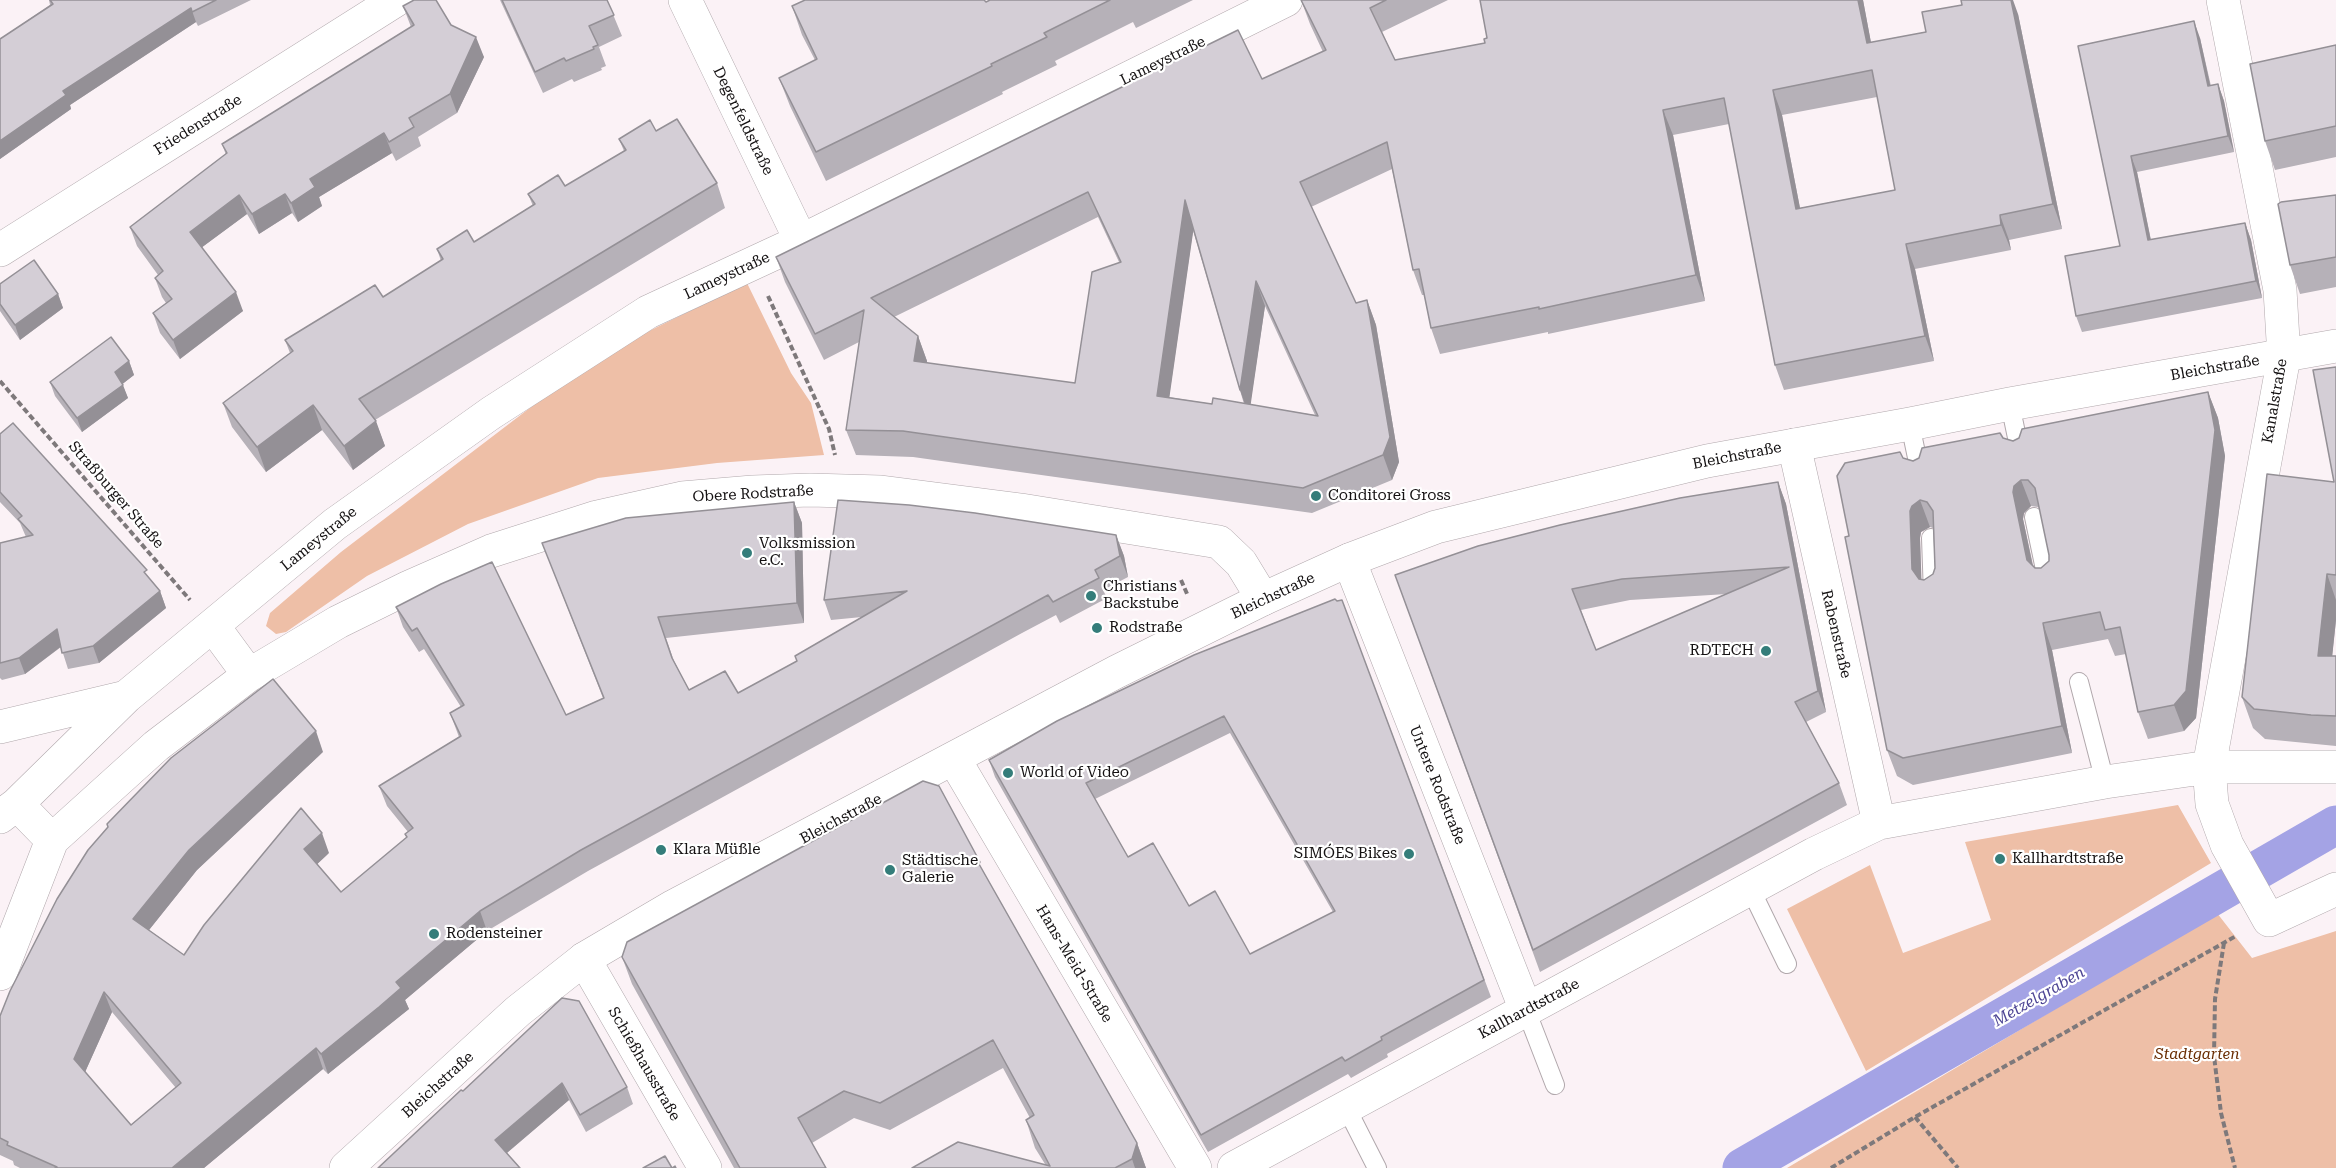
<!DOCTYPE html>
<html>
<head>
<meta charset="utf-8">
<style>
  body { margin:0 }
  canvas { display:block; background:#fbf2f6 }
</style>
</head>
<body>
<canvas width="2336" height="1168"></canvas>
<script>
const c = document.querySelector('canvas').getContext('2d');
c.lineJoin = 'round';
function paint(path, color) {
  c.fillStyle = color;
  c.fill(path, 'evenodd');
}
function shape(rows) {
  const path = new Path2D();
  for (const r of rows) {
    path.moveTo(r[0], r[1]);
    for (let i = 2; i < r.length; i += 2) path.lineTo(r[i], r[i + 1]);
  }
  return path;
}
function trace(path, color, width, dash) {
  c.strokeStyle = color;
  c.lineWidth = width;
  c.lineCap = dash ? 'butt' : 'round';
  c.setLineDash(dash || []);
  c.stroke(path);
}
function write(font, color, halo, rows, align = 'center') {
  c.font = font + ' "Roboto Serif",serif';
  c.lineWidth = 4.5;
  c.setLineDash([]);
  c.textBaseline = 'middle';
  c.strokeStyle = halo;
  c.fillStyle = color;
  for (const [text, x, y, turn = 0] of rows) {
    c.save();
    c.translate(x, y);
    c.rotate((+turn || 0) * Math.PI / 180);
    c.textAlign = isNaN(turn) ? turn : align;
    if (halo) c.strokeText(text, 0, 0);
    c.fillText(text, 0, 0);
    c.restore();
  }
}
paint(shape([
  [747,283,791,373,811,403,824,455,717,463,598,478,468,524,367,576,286,632,276,634,266,626,270,613,341,552,598,356],
  [2178,805,2211,863,1866,1071,1787,909,1870,865,1903,953,1991,920,1965,842],
  [2217,913,2252,958,2336,931,2336,1168,1787,1168]
]), '#eebfa7');
trace(shape([
  [1742,1168,2336,825]
]), '#a4a3e5', 39);
const service = shape([
  [2010,404,2021,457],
  [1910,424,1921,477],
  [2034,517,2048,584],
  [1931,538,1933,595],
  [2079,682,2105,782],
  [1750,888,1787,964],
  [1526,1010,1555,1085],
  [1346,1107,1377,1168]
]);
const minor = shape([
  [685,0,801,241],
  [2223,0,2280,290,2284,357,2209,767,2212,804,2227,845,2269,920,2336,889],
  [0,250,396,0],
  [1794,445,1879,823],
  [1349,560,1526,1010],
  [249,675,338,622,409,587,491,551,597,517,682,498,753,492,810,490,881,492,1021,510,1219,542,1241,563,1263,599],
  [0,727,126,697],
  [954,759,1195,1168],
  [17,804,52,840,156,746,249,675,213,626],
  [0,817,17,804,126,697,335,524,491,413,648,312,801,241,1286,0],
  [584,959,705,1168],
  [0,974,52,840],
  [1234,1168,1814,854,1879,823,2105,782,2209,767,2336,767]
]);
const tertiary = shape([
  [346,1168,518,1011,584,959,674,906,1116,672,1263,599,1349,560,1436,527,1707,461,1910,424,2010,404,2336,346]
]);
trace(service, '#b1a8ac', 20);
trace(minor, '#b1a8ac', 34);
trace(tertiary, '#b1a8ac', 34);
trace(shape([
  [768,296,829,429,835,455],
  [0,381,190,600],
  [1181,580,1188,596],
  [2224,943,2215,999,2214,1056,2221,1113,2235,1168],
  [1915,1117,1958,1168],
  [1831,1168,1915,1117,2236,936]
]), '#7e797b', 4, [6, 3]);
trace(service, '#fff', 18);
trace(minor, '#fff', 33);
trace(tertiary, '#fff', 33);
paint(shape([
  [49,0,251,0,198,26,196,22,70,105,71,109,0,159,0,39,50,5],
  [500,0,607,0,622,36,599,47,606,66,601,68,602,70,574,82,572,79,543,93],
  [990,0,1193,0,1136,28,1133,22,1055,61,1057,65,1002,92,1003,94,826,181,790,106,779,78,815,60,802,35,792,6,986,2],
  [1301,0,1448,0,1382,32,1395,60,1863,0,1871,43,2018,14,2062,229,2009,240,2011,250,1915,269,1934,361,1784,390,1775,365,1729,124,1673,135,1705,301,1548,334,1548,332,1440,354,1431,328,1424,295,1422,295,1413,270,1392,169,1311,207,1356,303,1367,300,1376,325,1399,462,1392,480,1312,513,913,457,856,455,846,430,859,342,824,360,785,282,776,257,1262,79,1323,52,1310,24],
  [1877,97,1895,190,1800,208,1782,115],
  [1098,217,1119,262,1075,383,927,363,927,361,918,336,894,317],
  [1193,230,1244,404,1212,404,1169,397],
  [1265,306,1315,415,1250,405],
  [403,6,451,25,484,57,457,113,418,137,421,146,396,161,392,153,319,197,322,206,298,222,292,213,259,234,247,214,202,247,243,311,180,359,160,333,153,313,166,303,162,297,155,278,158,275,137,246,130,227,226,155,222,144,411,27],
  [2200,38,2211,86,2218,84,2224,101,2234,152,2137,172,2151,240,2245,223,2251,240,2262,298,2082,332,2076,316,2120,246,2078,46],
  [2336,45,2336,157,2275,170,2265,141],
  [656,131,717,183,725,208,375,420,385,446,353,470,322,430,266,472,232,427,223,403,290,353,285,340,383,297,441,261,437,249,474,242,533,206,528,194,565,186,624,151,619,139],
  [2336,195,2336,287,2300,294,2290,265],
  [0,284,58,294,63,308,20,340,0,311],
  [129,361,134,375,122,384,128,398,82,432,55,396,50,382],
  [2336,367,2336,620,2332,656,2336,656,2336,746,2265,739,2253,728,2242,697,2334,482],
  [2208,392,2218,418,2225,456,2196,718,2184,731,2148,739,2138,712,2126,654,2115,656,2108,639,2052,650,2072,753,1913,785,1897,776,1887,750,1849,536,1903,458,1913,461,2003,438,2013,441],
  [2031,506,2038,507,2040,508,2049,555,2049,561,2041,568,2035,568,2033,565,2023,519,2024,513],
  [1930,527,1933,528,1935,568,1933,574,1924,580,1921,579,1920,538,1921,532],
  [0,434,150,579,160,591,166,608,99,663,68,669,61,647,25,674,2,680,0,678,0,543,26,537,20,523,0,502],
  [1778,482,1786,504,1826,712,1806,722,1839,783,1847,805,1540,972,1395,575],
  [1727,594,1596,650,1581,610,1630,600],
  [794,502,802,523,804,623,666,638,674,661,689,690,738,693,797,661,795,656,862,617,831,620,824,600,1116,535,1124,556,1128,577,1103,590,1107,598,1060,623,1056,615,1022,633,588,871,487,931,405,1000,409,1009,386,1027,328,1074,323,1069,204,1168,20,1168,14,1165,13,1161,0,1155,0,1016,323,752,197,870,149,930,184,955,329,853,317,864,341,892,407,838,405,834,408,832,387,806,379,786,459,737,450,713,461,707,424,649,419,652,403,627,396,607,566,715,603,698,542,543],
  [112,1012,176,1088,131,1125,85,1072],
  [1342,600,1491,997,1387,1054,1388,1057,1351,1078,1348,1074,1208,1152,995,777,989,760],
  [1230,733,1333,912,1250,954,1128,857,1095,799],
  [984,873,1137,1143,1146,1168,912,1168,1045,1164,1035,1148,1026,1120,1030,1118,1003,1068,890,1130,854,1118,812,1143,826,1168,734,1168,632,984,622,957],
  [562,998,627,1087,633,1104,586,1132,569,1100,507,1153,378,1168,463,1091]
]), '#b6b1b8');
paint(shape([
  [1858,0,1863,0,1876,69,1867,43],
  [2011,0,2013,0,2018,14,2062,229,2053,204],
  [191,8,196,22,70,105,71,109,0,159,0,141,63,91],
  [2194,21,2200,38,2214,103,2208,86],
  [476,37,484,57,457,113,450,94],
  [2218,84,2224,101,2234,152,2228,136],
  [1773,90,1782,115,1805,234,1796,209],
  [1663,110,1673,135,1705,301,1696,275],
  [384,133,392,153,319,197,322,206,298,222,291,203,310,179],
  [2131,156,2137,172,2154,256,2148,240],
  [285,194,292,213,259,234,252,214],
  [239,195,247,214,197,251,190,232],
  [1185,200,1194,226,1166,421,1157,396],
  [2000,215,2009,240,2011,250,2001,225],
  [2245,223,2251,240,2262,298,2256,281],
  [1906,244,1915,269,1934,361,1925,336],
  [1256,281,1265,306,1249,416,1240,390],
  [236,292,243,311,180,359,173,340],
  [58,294,63,308,20,340,15,325],
  [1367,300,1376,325,1399,462,1392,480,1383,455],
  [918,336,927,361,923,386,914,361],
  [129,361,134,375,120,386,115,372],
  [123,385,128,398,82,432,77,418],
  [2208,392,2218,418,2225,456,2196,718,2184,731,2174,705],
  [313,405,322,430,266,472,257,447],
  [376,421,385,446,353,470,344,446],
  [2021,480,2031,506,2024,513,2023,519,2037,586,2027,560,2013,492,2014,486],
  [1778,482,1786,504,1826,712,1818,691],
  [1920,500,1930,527,1921,532,1920,538,1922,595,1912,569,1910,511,1912,506],
  [794,502,802,523,804,623,797,603],
  [1116,535,1124,556,1128,577,1120,556],
  [2327,574,2336,600,2336,620,2329,687,2318,656],
  [160,591,166,608,99,663,93,646],
  [2043,623,2052,650,2072,753,2062,726],
  [57,629,63,645,25,674,19,658],
  [316,731,323,752,197,870,141,940,133,919,189,850],
  [322,833,329,853,312,869,304,849],
  [480,911,487,931,405,1000,409,1009,328,1074,321,1054,396,982],
  [104,992,112,1012,82,1079,74,1059],
  [316,1048,323,1069,204,1168,172,1168],
  [562,1083,569,1100,502,1157,495,1140],
  [1137,1143,1146,1168,1135,1168,1132,1159]
]), '#949096');
const building = shape([
  [50,0,216,0,192,12,191,8,63,91,66,95,0,141,0,39,53,4,50,0],
  [414,0,436,0,451,25,476,37,450,94,409,118,414,127,389,142,384,133,310,179,315,187,291,203,285,194,252,214,239,195,190,232,236,292,173,340,153,313,172,299,155,278,163,271,130,227,227,153,222,144,414,25,403,6,414,0],
  [502,0,607,0,614,15,589,26,598,45,593,47,594,49,566,61,564,58,535,72,502,0],
  [805,0,984,0,986,2,990,0,1110,0,1044,33,1047,37,991,64,992,66,816,152,779,78,817,59,792,6,805,0],
  [1301,0,1386,0,1370,8,1395,60,1485,43,1484,39,1487,38,1480,0,1858,0,1867,43,1926,32,1922,12,1962,5,1961,0,2011,0,2053,204,2000,215,2001,225,1906,244,1925,336,1775,365,1724,98,1663,110,1696,275,1539,309,1539,307,1431,328,1419,269,1413,270,1387,142,1300,182,1356,303,1367,300,1390,437,1383,455,1303,488,903,431,846,430,864,310,815,334,776,257,1238,30,1262,79,1326,50,1301,0],
  [1872,70,1895,190,1796,209,1773,90,1872,70],
  [1088,192,1121,262,1092,272,1075,383,914,361,918,336,871,298,1088,192],
  [1185,200,1240,390,1256,281,1318,416,1213,398,1212,404,1157,396,1185,200],
  [2194,21,2208,86,2218,84,2228,136,2131,156,2148,240,2245,223,2256,281,2076,316,2065,256,2120,246,2078,46,2194,21],
  [2336,45,2336,126,2265,141,2250,64,2336,45],
  [677,119,717,183,359,399,376,421,344,446,313,405,257,447,223,403,293,351,285,340,375,285,383,297,443,259,437,249,467,230,474,242,535,204,528,194,558,175,565,186,626,150,619,139,650,120,656,131,677,119],
  [2336,195,2336,257,2290,265,2278,204,2281,202,2336,195],
  [34,260,58,294,15,325,0,304,0,284,34,260],
  [111,337,129,361,115,372,123,385,77,418,50,382,111,337],
  [2336,367,2336,575,2327,574,2318,656,2336,656,2336,716,2311,715,2254,709,2242,697,2267,474,2334,482,2313,370,2336,367],
  [2208,392,2215,430,2186,691,2174,705,2138,712,2120,627,2105,630,2100,612,2043,623,2062,726,1903,758,1887,750,1845,537,1849,536,1837,476,1845,463,1900,452,1903,458,1913,461,1919,458,1922,448,2000,433,2003,438,2013,441,2019,438,2022,429,2208,392],
  [2021,480,2028,480,2035,488,2049,555,2049,561,2041,568,2035,568,2027,560,2013,492,2014,486,2021,480],
  [1920,500,1927,502,1933,511,1935,568,1933,574,1924,580,1919,579,1912,569,1910,511,1912,506,1920,500],
  [13,423,147,570,144,572,160,591,93,646,62,653,57,629,19,658,0,663,0,543,33,535,18,519,22,516,0,492,0,434,13,423],
  [1778,482,1818,691,1795,702,1839,783,1533,950,1395,575,1478,546,1560,525,1680,498,1778,482],
  [1789,567,1596,650,1572,589,1622,579,1789,567],
  [838,500,909,505,975,513,1116,535,1120,556,1095,570,1099,578,1053,602,1048,595,1015,613,581,850,480,911,396,982,401,988,379,1007,321,1054,316,1048,172,1168,55,1168,57,1167,7,1145,8,1142,0,1138,0,1016,10,991,57,899,88,850,108,827,107,824,171,758,273,679,316,731,189,850,133,919,184,955,204,925,301,808,322,833,304,849,341,892,407,837,405,834,413,828,379,786,461,736,450,713,464,705,417,628,412,631,396,607,441,584,492,562,566,715,604,698,542,543,626,518,794,502,797,603,658,617,672,658,689,690,725,671,738,693,797,661,795,656,907,591,824,600,838,500],
  [104,992,181,1083,131,1125,74,1059,104,992],
  [1335,599,1337,601,1342,600,1484,980,1381,1037,1382,1040,1345,1061,1342,1057,1201,1135,989,760,1057,721,1194,655,1335,599],
  [1224,716,1335,911,1250,954,1215,891,1189,906,1153,843,1128,857,1086,783,1224,716],
  [923,781,939,786,980,862,979,864,1137,1143,1132,1159,1115,1168,912,1168,958,1142,1050,1166,1026,1120,1034,1115,993,1040,880,1103,844,1091,798,1118,826,1168,740,1168,622,957,627,942,923,781],
  [562,998,579,1001,627,1087,580,1115,562,1083,495,1140,520,1168,378,1168,461,1090,463,1091,562,998],
  [665,1156,672,1168,675,1166,676,1168,643,1168,665,1156]
]);
paint(building, '#d4ced6');
trace(building, '#949096', 1.5);
for (const [x, y, r, color] of [
  [1316,496,6,"#347d7a"],
  [747,553,6,"#347d7a"],
  [1091,596,6,"#347d7a"],
  [1097,628,6,"#347d7a"],
  [1766,651,6,"#347d7a"],
  [1008,773,6,"#347d7a"],
  [661,850,6,"#347d7a"],
  [1409,854,6,"#347d7a"],
  [2000,859,6,"#347d7a"],
  [890,870,6,"#347d7a"],
  [434,934,6,"#347d7a"]
]) {
  const dot = new Path2D();
  dot.arc(x, y, r, 0, 2 * Math.PI);
  c.fillStyle = color;
  c.fill(dot);
  trace(dot, '#fff', 2);
}
write('15px', '#141112', '#fff', [
  ["Lameystraße",1163,61,-26],
  ["Degenfeldstraße",743,121,64],
  ["Friedenstraße",198,125,-32],
  ["Lameystraße",727,276,-25],
  ["Bleichstraße",2215,368,-10],
  ["Kanalstraße",2275,401,-80],
  ["Bleichstraße",1737,456,-11],
  ["Obere Rodstraße",753,494,-3],
  ["Straßburger Straße",116,495,49],
  ["Lameystraße",319,539,-39],
  ["Bleichstraße",1273,596,-25],
  ["Rabenstraße",1836,634,77],
  ["Untere Rodstraße",1437,785,68],
  ["Bleichstraße",841,819,-28],
  ["Hans-Meid-Straße",1074,964,59],
  ["Kallhardtstraße",1529,1009,-28],
  ["Schießhausstraße",644,1064,60],
  ["Bleichstraße",438,1085,-42]
]);
write('15px', '#141112', '#fff', [
  ["Conditorei Gross",1328,496],
  ["Volksmission",759,544],
  ["e.C.",759,561],
  ["Christians",1103,587],
  ["Backstube",1103,604],
  ["Rodstraße",1109,628],
  ["RDTECH",1754,651,"right"],
  ["World of Video",1020,773],
  ["Klara Müßle",673,850],
  ["SIMÓES Bikes",1397,854,"right"],
  ["Kallhardtstraße",2012,859],
  ["Städtische",902,861],
  ["Galerie",902,878],
  ["Rodensteiner",446,934]
], 'left');
write('italic 15px', '#692c01', '#fff', [
  ["Stadtgarten",2197,1055]
]);
write('italic 16px', '#4d4594', '#fff', [
  ["Metzelgraben",2039,997,-30]
]);
</script>
</body>
</html>
